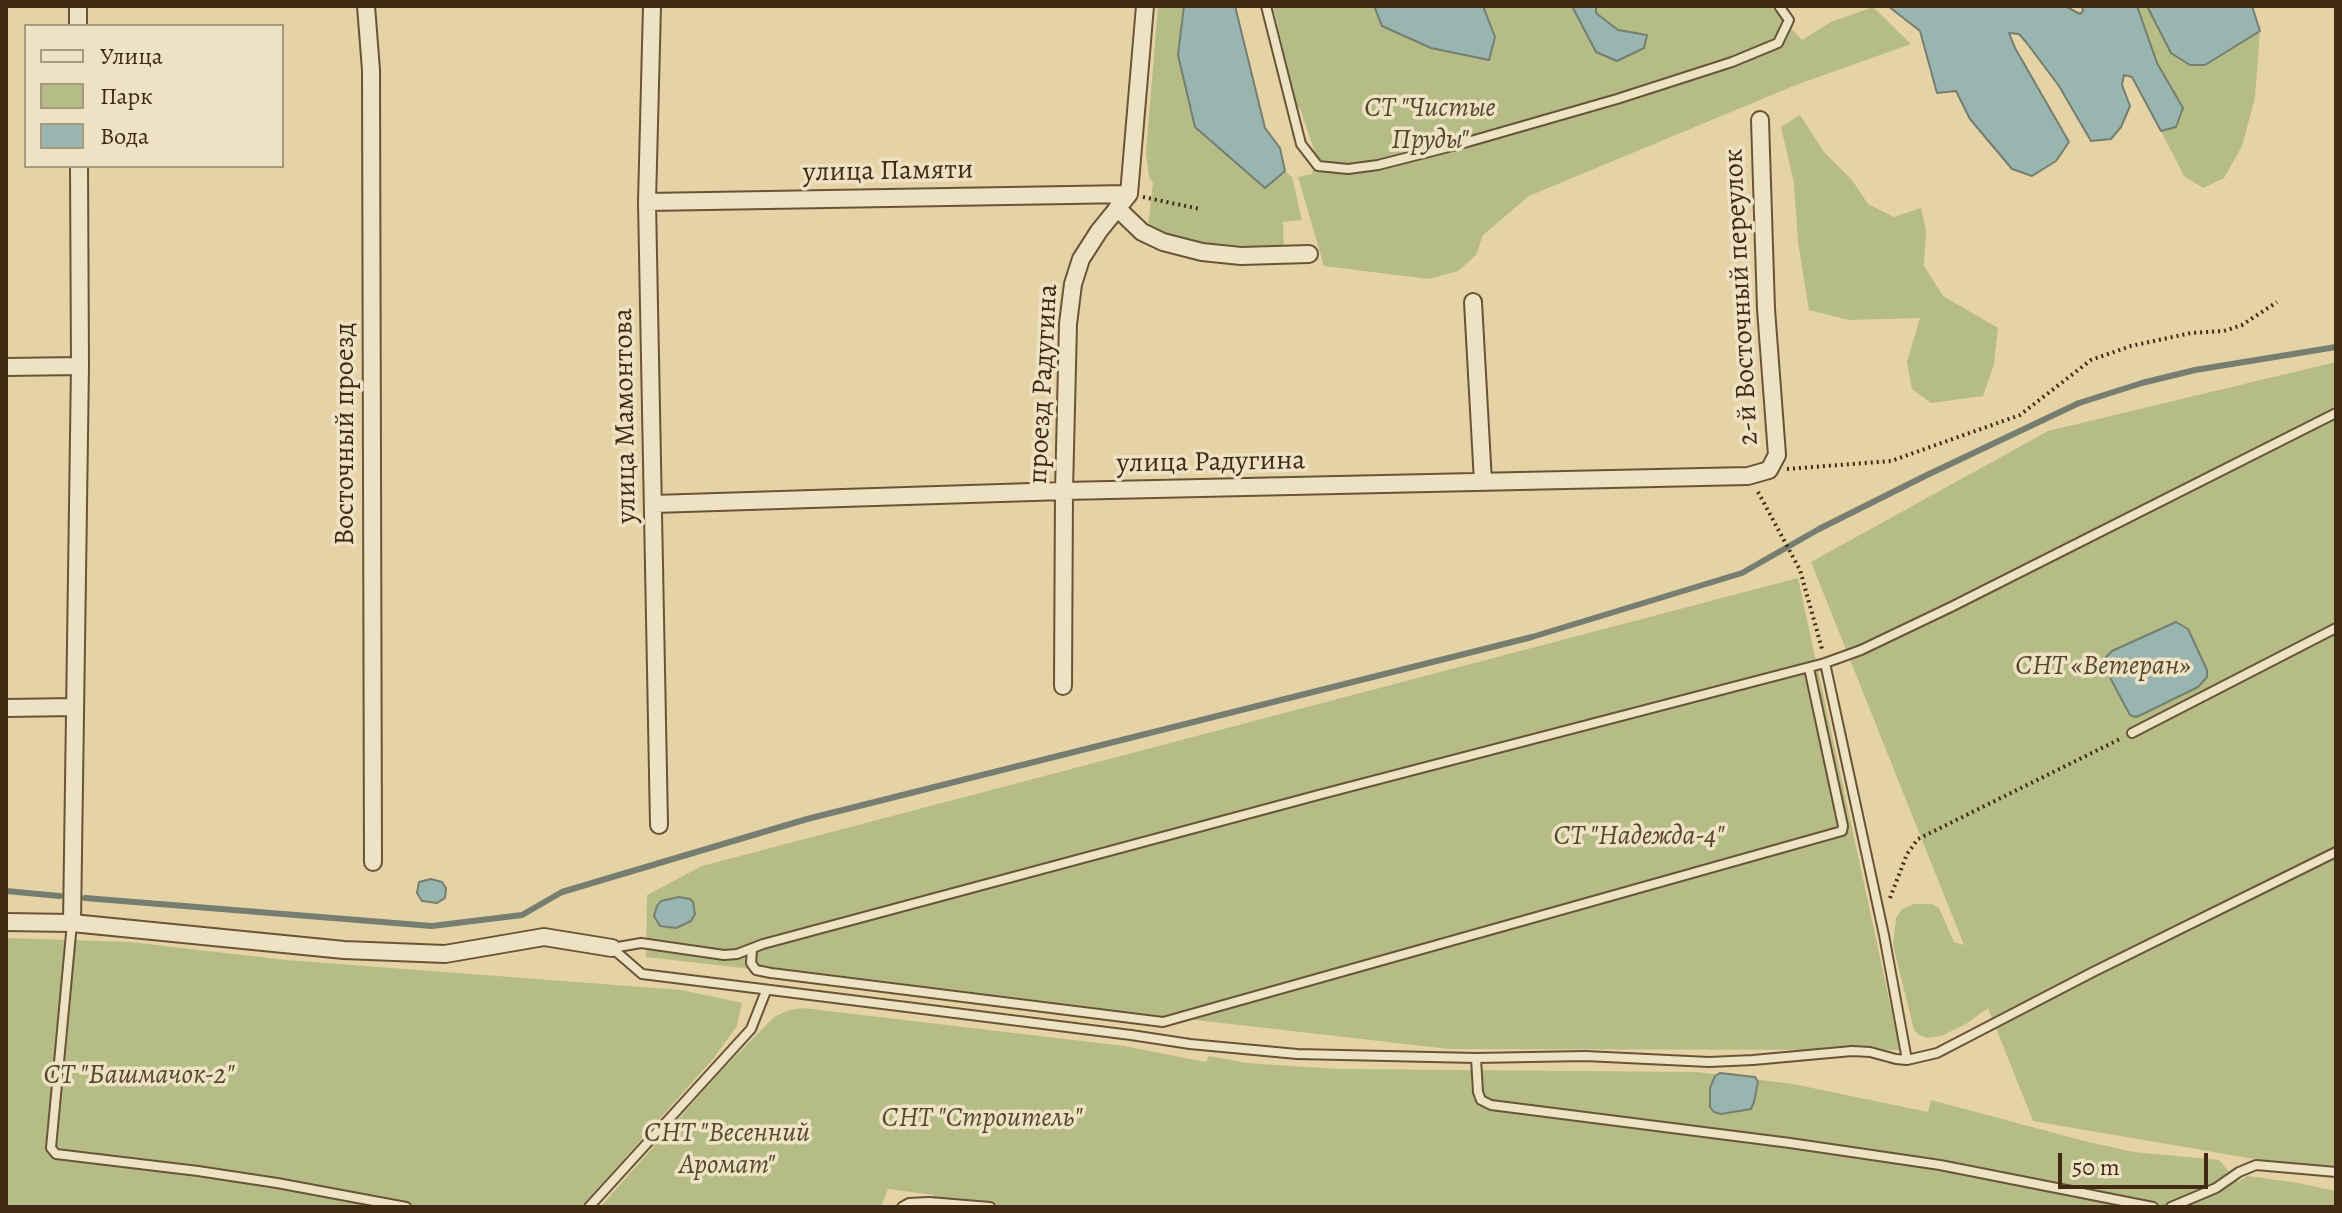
<!DOCTYPE html>
<html>
<head>
<meta charset="utf-8">
<style>
  body { margin:0 }
  #map { position:relative; width:2342px; height:1213px; overflow:hidden; background:#e5d3a5; font-family:Alegreya,serif }
  canvas { display:block }
  .frame { position:absolute; inset:0; border:8px solid #402a14; pointer-events:none }
  .legend { position:absolute; left:24px; top:24px; width:260px; height:144px; box-sizing:border-box; background:#eee2c4; border:2px solid #a8987e; margin:0; padding:10px 14px; list-style:none; font-size:24px; color:#402a14 }
  .legend li { display:flex; align-items:center; gap:16px; height:40px }
  .legend b { width:40px; border:2px solid #a8987e }
  .scale { position:absolute; left:2058px; top:1153px; width:150px; height:36px; box-sizing:border-box; border:4px solid #402a14; border-top:0; padding-left:10px; font-size:24px; line-height:28px; white-space:nowrap; color:#402a14; -webkit-text-stroke:6px #eee2c4; paint-order:stroke }
</style>
</head>
<body>
<div id="map">
<canvas width="2342" height="1213"></canvas>
<div class="frame"></div>
<ul class="legend">
<li><b style="height:10px;background:#eee2c4"></b>Улица</li>
<li><b style="height:22px;background:#b6bc85"></b>Парк</li>
<li><b style="height:22px;background:#98b6af"></b>Вода</li>
</ul>
<div class="scale">50 m</div>
</div>
<script>
const c = document.querySelector('canvas').getContext('2d');
c.lineJoin = 'round';
function paint(path, color) {
  c.fillStyle = color;
  c.fill(path, 'evenodd');
}
function shape(rows) {
  const path = new Path2D();
  for (const r of rows) {
    path.moveTo(r[0], r[1]);
    for (let i = 2; i < r.length; i += 2) path.lineTo(r[i], r[i + 1]);
  }
  return path;
}
function trace(path, color, width, dash) {
  c.strokeStyle = color;
  c.lineWidth = width;
  c.lineCap = dash ? 'butt' : 'round';
  c.setLineDash(dash || []);
  c.stroke(path);
}
function write(font, color, halo, rows, align = 'center') {
  c.font = font + ' Alegreya,serif';
  c.lineWidth = 7;
  c.setLineDash([]);
  c.textBaseline = 'middle';
  c.strokeStyle = halo;
  c.fillStyle = color;
  for (const [text, x, y, turn = 0] of rows) {
    c.save();
    c.translate(x, y);
    c.rotate((+turn || 0) * Math.PI / 180);
    c.textAlign = isNaN(turn) ? turn : align;
    if (halo) c.strokeText(text, 0, 0);
    c.fillText(text, 0, 0);
    c.restore();
  }
}
paint(shape([
  [1158,6,1184,6,1178,56,1195,127,1265,187,1285,171,1292,177,1302,220,1283,222,1284,249,1185,241,1148,227,1153,183,1149,177,1146,153],
  [1273,6,1770,6,1802,40,1831,22,1873,7,1911,44,1796,85,1529,196,1483,235,1476,255,1458,271,1429,279,1324,266,1298,177,1312,174,1316,156,1300,108,1297,109],
  [2137,6,2147,6,2171,53,2235,45,2260,31,2255,98,2242,146,2224,178,2203,188,2184,176,2161,131,2176,127,2183,108,2157,63],
  [1800,115,1824,152,1852,180,1868,204,1894,217,1921,208,1926,230,1924,266,1943,296,1998,328,1994,364,1983,396,1931,403,1912,389,1907,362,1920,318,1849,320,1809,310,1798,242,1794,183,1781,127],
  [2336,362,2336,1173,2033,1121,1988,1008,1966,1024,1941,1036,1927,1038,1919,1035,1914,1030,1893,945,1896,918,1901,910,1914,904,1932,904,1939,908,1954,942,1964,945,1811,562,2048,431],
  [1798,578,1900,1050,1449,1049,646,957,647,895,702,866],
  [6,938,130,942,286,960,682,990,742,1003,737,1026,713,1059,581,1207,6,1207],
  [803,1008,1124,1046,1206,1062,1209,1056,1247,1063,1338,1069,1697,1072,1793,1084,1928,1112,1931,1100,2088,1142,2134,1152,2219,1160,2238,1182,2247,1176,2256,1177,2298,1183,2336,1191,2336,1207,932,1207,934,1195,888,1189,881,1207,600,1207,722,1070,774,1017,789,1010]
]), '#b6bc85');
const water = shape([
  [1184,6,1235,6,1265,128,1280,148,1285,171,1265,188,1195,127,1178,55,1184,6],
  [1374,6,1483,6,1495,37,1489,60,1431,48,1382,26,1374,6],
  [1572,6,1596,6,1596,13,1618,30,1647,35,1644,48,1617,61,1596,52,1572,6],
  [1888,6,2065,6,2080,14,2083,11,2082,6,2137,6,2157,63,2183,108,2176,127,2161,131,2132,77,2124,75,2122,85,2130,106,2121,127,2111,139,2091,141,2059,86,2026,42,2019,34,2009,33,2015,48,2069,142,2056,161,2032,176,2012,169,1970,119,1956,91,1937,93,1920,31,1888,6],
  [2147,6,2252,6,2260,31,2205,65,2190,65,2171,53,2147,6],
  [2176,622,2188,629,2207,670,2207,677,2198,687,2143,714,2136,717,2130,715,2106,670,2104,664,2106,657,2112,651,2176,622],
  [431,879,442,882,446,888,445,898,437,903,422,901,417,893,419,882,431,879],
  [679,897,690,899,693,902,695,914,691,921,676,928,660,926,654,916,657,906,661,901,679,897],
  [1720,1073,1755,1077,1758,1082,1754,1102,1751,1109,1721,1114,1714,1112,1710,1107,1710,1088,1715,1076,1720,1073]
]);
paint(water, '#98b6af');
trace(water, '#757e71', 2);
trace(shape([
  [6,891,60,896],
  [85,898,432,926,522,915,562,892,807,819,1532,637,1742,573,1819,529,1925,476,2079,403,2142,383,2195,370,2336,347]
]), '#757e71', 6);
const service = shape([
  [1266,6,1301,144,1318,166,1348,169,1378,165,1464,143,1617,99,1732,62,1778,43,1789,20,1779,6],
  [1825,663,1884,935,1907,1060],
  [2132,733,2336,628],
  [72,923,51,1148,56,1154,198,1171,277,1183,406,1207],
  [612,948,641,943,724,955,737,954,763,944,1322,794,1825,663,1861,650,1951,607,2336,413],
  [612,948,642,974,1131,1035,1190,1044,1297,1054,1476,1058,1585,1056,1709,1062,1753,1060,1852,1051,1870,1052,1896,1059,1907,1060,1937,1053,2093,972,2336,852],
  [752,950,751,963,756,970,771,973,1163,1022,1842,831,1843,826,1809,668],
  [1476,1058,1478,1092,1481,1100,1491,1105,1790,1143,1940,1165,2153,1207],
  [589,1207,751,1029,766,991],
  [902,1207,909,1203,929,1202,990,1207],
  [2171,1207,2216,1188,2239,1172,2256,1165,2336,1172]
]);
const minor = shape([
  [78,6,78,26],
  [366,6,371,70,373,862],
  [652,6,647,202,659,825],
  [647,202,1129,194],
  [1117,208,1142,232,1163,242,1202,252,1241,256,1309,254],
  [1473,302,1483,482],
  [6,367,80,366],
  [654,504,1064,491,1748,476,1769,470,1777,455,1766,309,1760,120],
  [1063,686,1064,491,1068,324,1073,284,1081,259,1099,231,1129,194,1145,6],
  [6,708,75,707],
  [6,922,72,923,344,950,445,954,544,937,612,948],
  [72,923,80,366,79,166]
]);
trace(service, '#695438', 12);
trace(minor, '#695438', 20);
trace(shape([
  [1143,197,1200,209],
  [1787,469,1891,461,2020,415,2091,360,2131,346,2191,333,2224,331,2242,325,2277,302],
  [1758,492,1800,570,1822,649],
  [1890,898,1907,854,1918,839,2120,739]
]), '#402a14', 4, [2, 4]);
trace(service, '#eee2c4', 8);
trace(minor, '#eee2c4', 16);
write('italic 28px', '#58472b', '#eee2c4', [
  ["СТ \"Чистые",1430,109],
  ["Пруды\"",1430,141],
  ["СНТ «Ветеран»",2103,667],
  ["СТ \"Надежда-4\"",1639,837],
  ["СТ \"Башмачок-2\"",139,1076],
  ["СНТ \"Строитель\"",982,1119],
  ["СНТ \"Весенний",727,1134],
  ["Аромат\"",727,1166]
]);
write('28px', '#402a14', '#eee2c4', [
  ["улица Памяти",888,172,-1],
  ["2-й Восточный переулок",1742,297,-93],
  ["проезд Радугина",1044,384,-87],
  ["улица Мамонтова",626,416,-91],
  ["Восточный проезд",346,434,-90],
  ["улица Радугина",1211,463,-1]
]);
</script>
</body>
</html>
